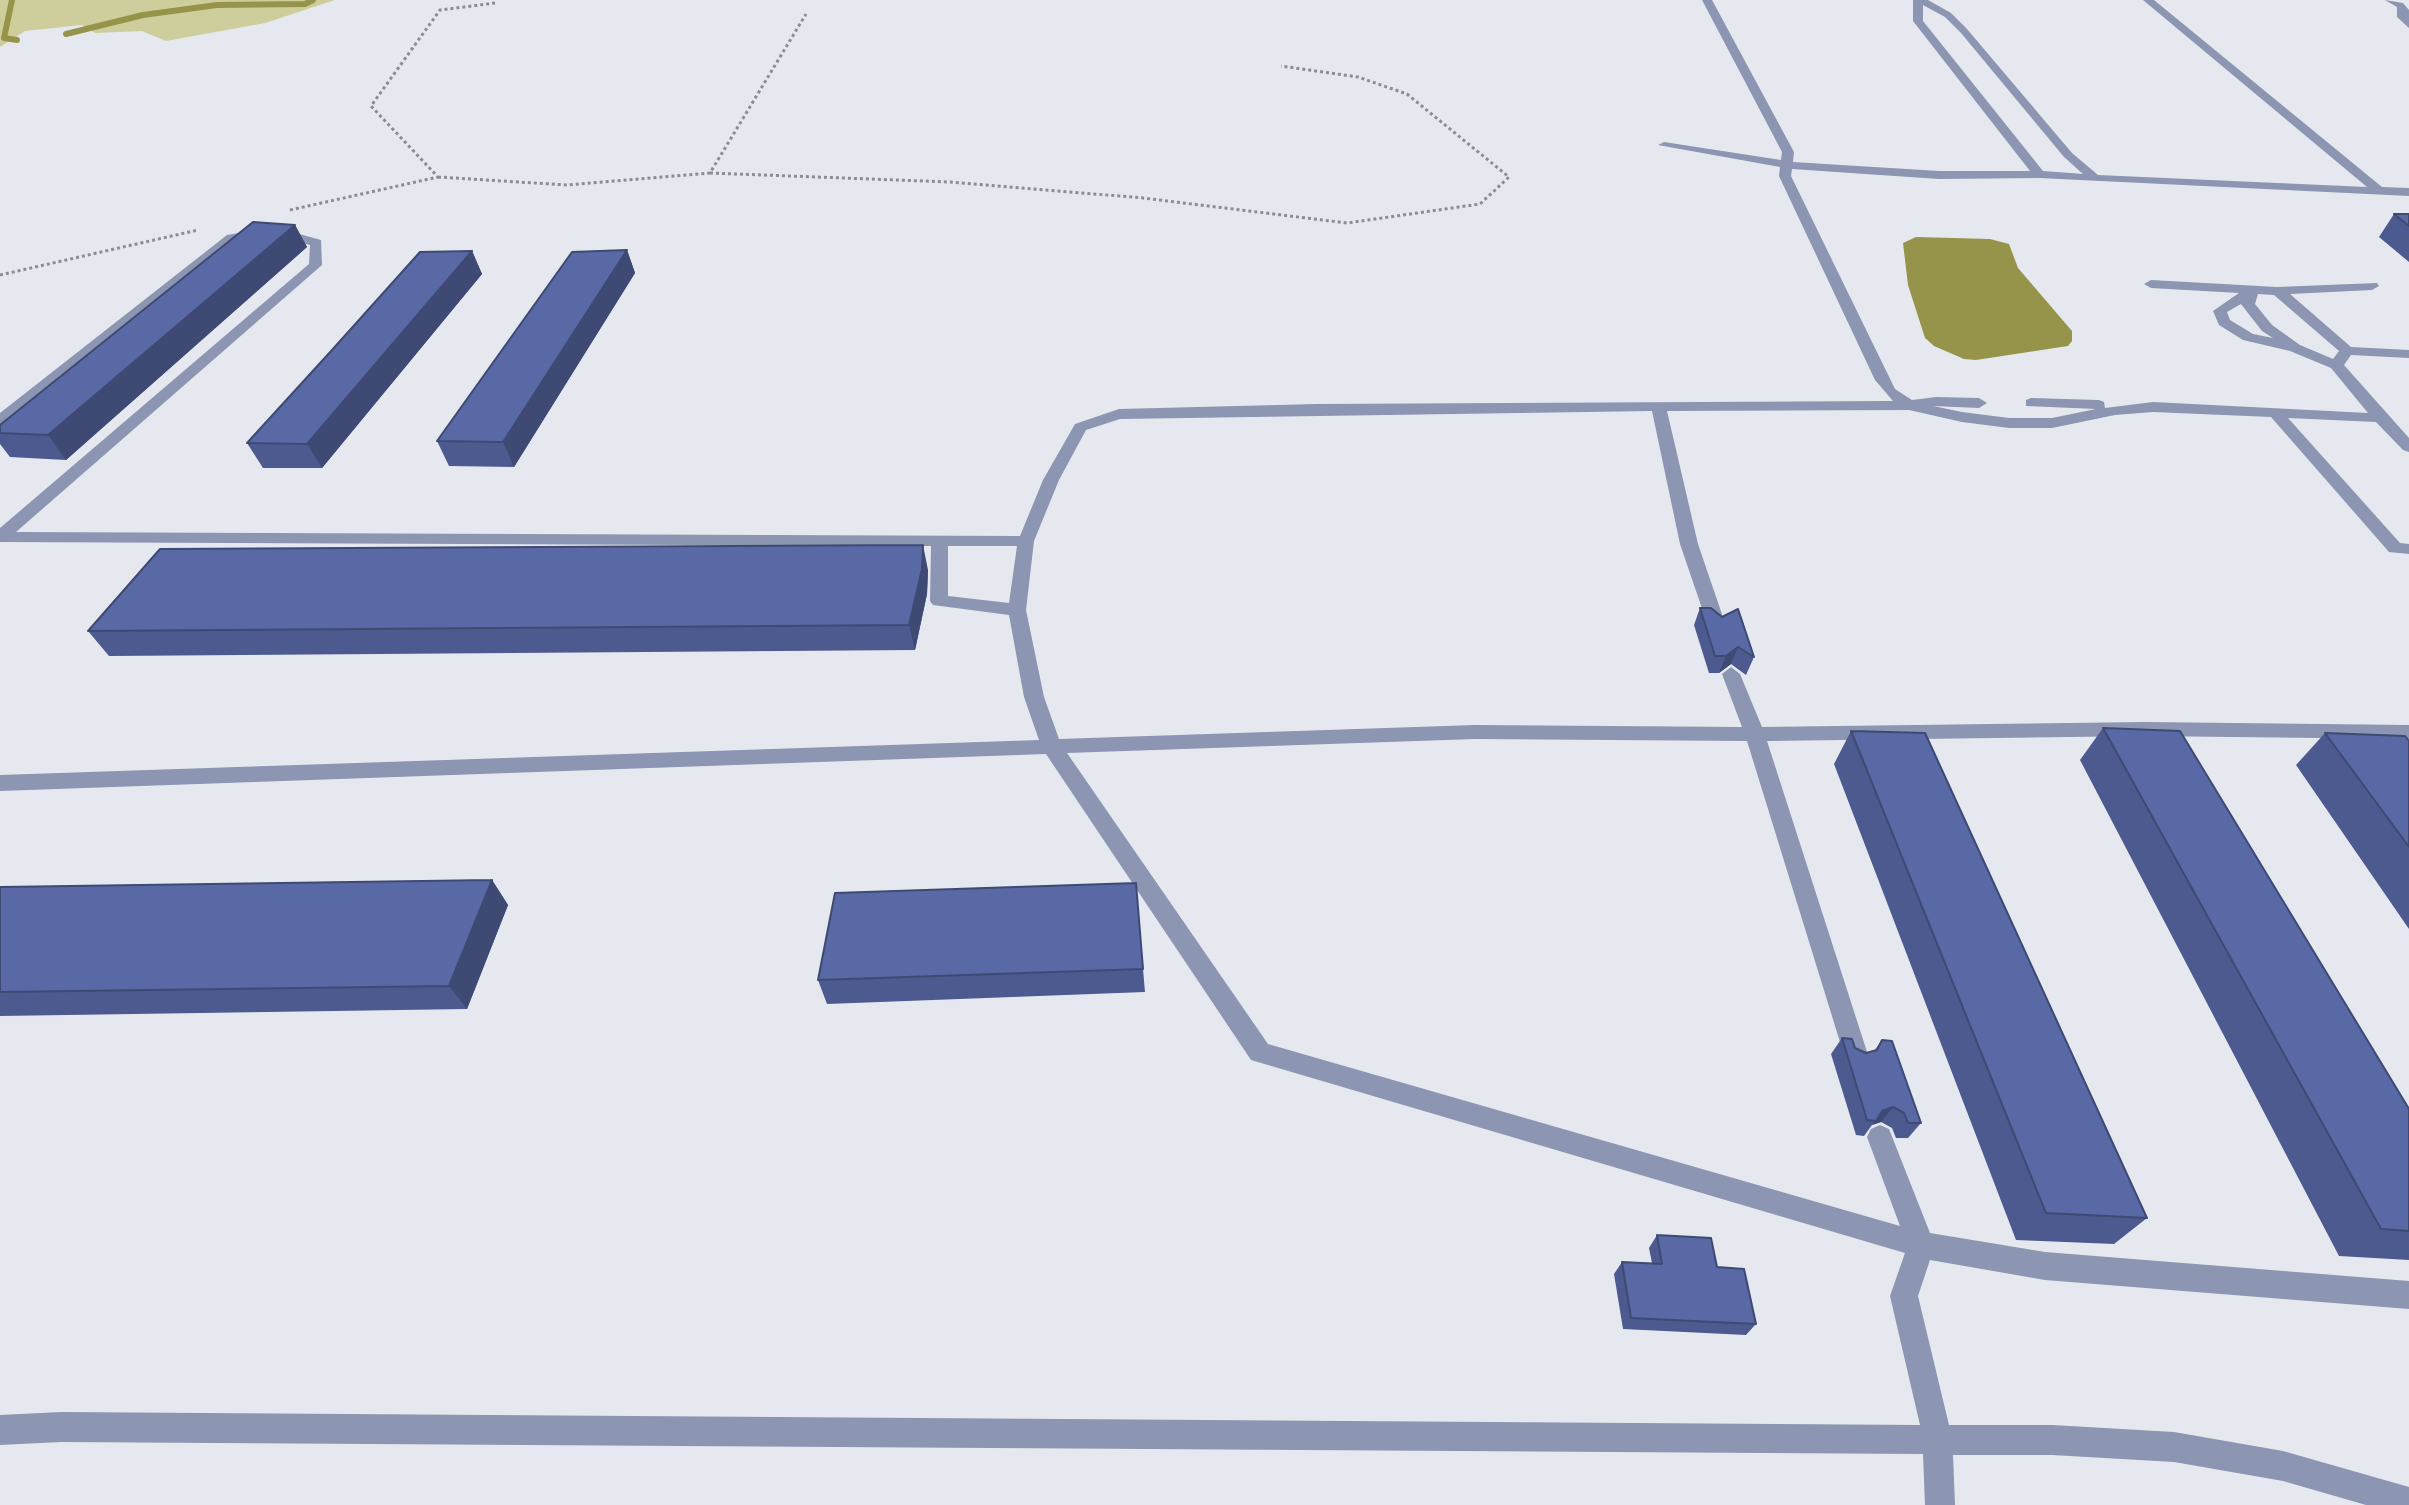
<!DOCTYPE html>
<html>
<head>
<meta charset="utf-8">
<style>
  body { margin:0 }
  canvas { display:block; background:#e6e8ef }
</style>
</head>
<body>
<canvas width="2409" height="1505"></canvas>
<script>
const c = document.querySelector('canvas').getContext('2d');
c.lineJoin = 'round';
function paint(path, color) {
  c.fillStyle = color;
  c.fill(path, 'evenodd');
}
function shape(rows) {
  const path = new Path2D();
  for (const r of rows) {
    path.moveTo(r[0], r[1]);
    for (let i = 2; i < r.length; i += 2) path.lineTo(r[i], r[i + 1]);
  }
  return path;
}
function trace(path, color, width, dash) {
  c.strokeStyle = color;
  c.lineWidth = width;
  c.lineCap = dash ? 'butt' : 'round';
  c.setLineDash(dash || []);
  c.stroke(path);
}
paint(shape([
  [0,0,335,0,265,23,166,41,142,31,95,33,82,25,25,31,0,47]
]), '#cece9d');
paint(shape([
  [1916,237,1990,239,2009,244,2018,268,2072,331,2072,341,2068,346,1976,360,1964,359,1934,346,1925,338,1908,285,1903,243]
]), '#96944a');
trace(shape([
  [12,0,4,38,17,40],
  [66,34,143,15,217,5,305,4,313,0]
]), '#96944a', 6);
trace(shape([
  [710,173,950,182,1143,198,1347,223,1480,204,1509,177,1407,94,1358,77,1281,66],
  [438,177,567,185,710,173,806,14],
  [290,210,438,177,371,106,440,10,495,3],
  [0,275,198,230]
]), '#8b8d92', 3, [3, 3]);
paint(shape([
  [1702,0,1712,0,1794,152,1793,162,1939,171,2030,171,1913,21,1913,0,1928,0,1951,13,1967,29,2072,153,2098,175,2367,187,2143,0,2154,0,2382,187,2409,188,2409,196,2039,178,1939,179,1792,169,1791,176,1895,389,1912,400,1936,397,1979,398,1987,403,1979,408,1933,406,1962,412,2009,418,2052,418,2096,409,2026,406,2026,400,2031,398,2099,400,2104,402,2105,408,2153,402,2368,413,2331,368,2290,351,2243,340,2219,325,2213,311,2239,293,2151,288,2144,284,2151,280,2277,287,2377,283,2379,286,2372,290,2290,294,2351,347,2409,350,2409,358,2351,355,2344,365,2409,438,2409,452,2403,450,2376,422,2288,418,2400,543,2409,544,2409,554,2389,552,2271,417,2153,412,2115,415,2052,428,2009,428,1962,422,1909,410,1667,411,1698,544,1726,626,1717,632,1708,626,1680,544,1652,411,1120,419,1086,430,1059,480,1034,541,1026,610,1044,697,1059,739,1475,725,1742,727,1722,674,1731,667,1740,674,1762,727,2145,722,2409,725,2409,739,2145,736,1767,741,1868,1055,1865,1063,1856,1066,1847,1063,1844,1055,1747,741,1475,739,1067,753,1268,1044,1900,1226,1867,1137,1871,1129,1880,1125,1889,1129,1930,1233,2045,1252,2409,1281,2409,1309,2045,1280,1930,1260,1918,1296,1949,1425,2052,1425,2174,1432,2283,1451,2409,1487,2409,1505,2366,1505,2283,1481,2174,1462,2052,1455,1953,1455,1955,1505,1925,1505,1923,1454,61,1442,0,1445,0,1415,61,1412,1920,1425,1890,1296,1905,1253,1251,1060,1046,754,0,791,0,775,1039,740,1024,697,1009,615,933,605,930,601,931,546,0,542,0,528,309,264,310,245,291,240,256,238,231,242,0,426,0,413,227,235,256,230,292,232,321,240,322,265,16,532,1020,536,1043,480,1075,424,1119,409,1317,404,1893,401,1875,380,1779,176,1780,167,1658,145,1664,142,1781,160,1782,152,1702,0],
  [1923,5,1945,17,1961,33,2064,157,2083,174,2043,171,1923,21,1923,5],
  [2258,294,2274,295,2339,351,2333,359,2300,345,2272,325,2255,304,2258,294],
  [2241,304,2262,331,2273,338,2253,334,2230,320,2227,312,2241,304],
  [948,546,1017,546,1009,603,948,596,948,546],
  [2385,0,2403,3,2409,10,2409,28,2397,17,2397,7,2385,0]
]), '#8c95b1');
paint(shape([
  [2394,214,2409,214,2409,262,2379,237],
  [295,225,307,247,66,460,10,457,0,444,0,425],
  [627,250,635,273,514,467,449,466,437,441],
  [472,251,482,274,322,468,263,468,247,443],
  [928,570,927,594,915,650,109,656,88,631],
  [1700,608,1754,657,1746,675,1731,664,1719,673,1709,673,1694,625],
  [2103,728,2409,1109,2409,1260,2339,1256,2080,760],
  [1851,731,2147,1218,2114,1244,2016,1240,1834,764],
  [2325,733,2409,741,2409,929,2296,765],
  [492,880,508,905,467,1009,0,1016,0,887],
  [1143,969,1145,992,827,1004,818,980],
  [1842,1038,1855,1048,1866,1053,1874,1051,1882,1040,1921,1123,1908,1138,1896,1138,1892,1128,1881,1122,1872,1125,1864,1136,1856,1135,1831,1054],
  [1657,1235,1717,1267,1756,1324,1746,1335,1623,1329,1614,1274,1622,1262,1652,1263,1649,1248]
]), '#4d5a8f');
paint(shape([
  [295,225,307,247,66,460,48,435],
  [627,250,635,273,514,467,503,442],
  [472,251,482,274,322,468,307,444],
  [923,545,928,570,927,594,915,650,909,625],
  [1738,647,1731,664,1719,673,1726,656],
  [492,880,508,905,467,1009,449,986],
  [1893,1107,1881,1122,1872,1125,1882,1111]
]), '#3e4a74');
const building = shape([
  [2394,214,2409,214,2409,226,2394,214],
  [253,222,295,225,48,435,0,433,0,425,253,222],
  [627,250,503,442,437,441,572,252,627,250],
  [472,251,307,444,247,443,332,350,420,252,472,251],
  [923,545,922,569,909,625,88,631,160,549,923,545],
  [1700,608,1711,608,1722,617,1738,609,1754,657,1738,647,1726,656,1715,656,1700,608],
  [2103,728,2180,731,2409,1109,2409,1231,2381,1229,2103,728],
  [1851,731,1925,733,2147,1218,2046,1213,1851,731],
  [2325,733,2405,736,2409,741,2409,847,2325,733],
  [492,880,449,986,0,992,0,887,492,880],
  [1136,883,1143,969,818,980,835,893,1136,883],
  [1842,1038,1852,1039,1855,1048,1866,1053,1877,1050,1882,1040,1892,1041,1921,1123,1908,1123,1904,1113,1893,1107,1882,1111,1876,1121,1867,1120,1842,1038],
  [1657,1235,1711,1238,1717,1267,1744,1269,1756,1324,1631,1318,1622,1262,1662,1264,1657,1235]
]);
paint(building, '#5969a6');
trace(building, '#3e4a74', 2);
</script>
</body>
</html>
